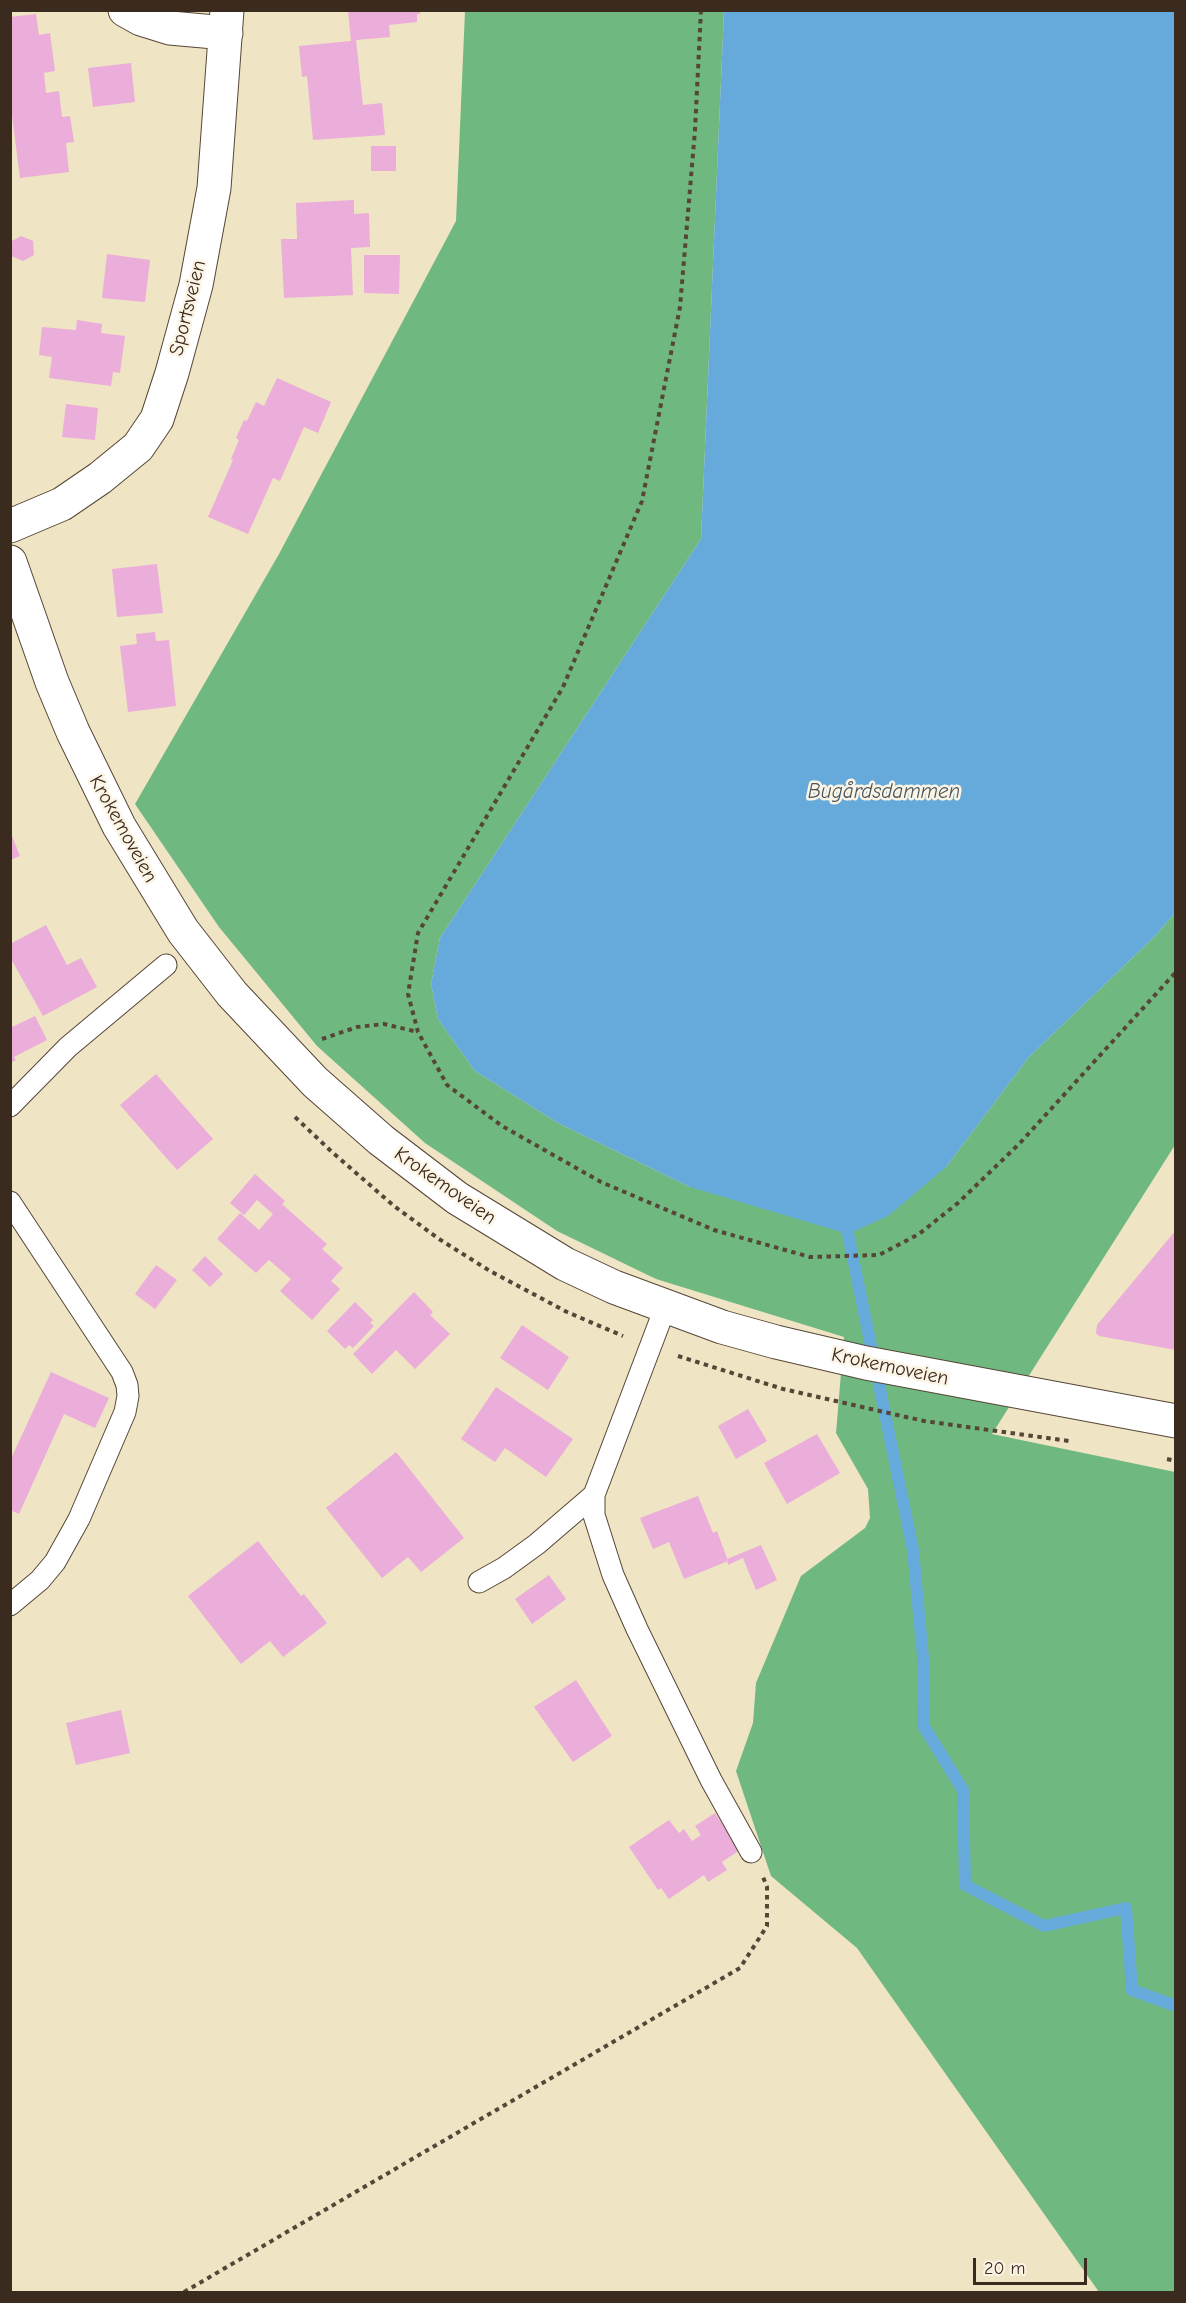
<!DOCTYPE html>
<html>
<head>
<meta charset="utf-8">
<style>
  body { margin:0 }
  #map { position:relative; width:1186px; height:2303px; overflow:hidden; background:#efe4c4; font-family:"Comic Neue",sans-serif }
  canvas { display:block }
  .frame { position:absolute; inset:0; border:12px solid #3b2a1e; pointer-events:none }
  .scale { position:absolute; left:973px; top:2258px; width:114px; height:27px; box-sizing:border-box; border:3px solid #3b2a1e; border-top:0; padding-left:8px; font-size:18px; line-height:21px; white-space:nowrap; color:#3b2a1e; -webkit-text-stroke:4px #fcf5e5; paint-order:stroke }
</style>
</head>
<body>
<div id="map">
<canvas width="1186" height="2303"></canvas>
<div class="frame"></div>
<div class="scale">20 m</div>
</div>
<script>
const c = document.querySelector('canvas').getContext('2d');
c.lineJoin = 'round';
function paint(path, color) {
  c.fillStyle = color;
  c.fill(path, 'evenodd');
}
function shape(rows) {
  const path = new Path2D();
  for (const r of rows) {
    path.moveTo(r[0], r[1]);
    for (let i = 2; i < r.length; i += 2) path.lineTo(r[i], r[i + 1]);
  }
  return path;
}
function trace(path, color, width, dash) {
  c.strokeStyle = color;
  c.lineWidth = width;
  c.lineCap = dash ? 'butt' : 'round';
  c.setLineDash(dash || []);
  c.stroke(path);
}
function write(font, color, halo, rows, align = 'center') {
  c.font = font + ' "Comic Neue",sans-serif';
  c.lineWidth = 5;
  c.setLineDash([]);
  c.textBaseline = 'middle';
  c.strokeStyle = halo;
  c.fillStyle = color;
  for (const [text, x, y, turn = 0] of rows) {
    c.save();
    c.translate(x, y);
    c.rotate((+turn || 0) * Math.PI / 180);
    c.textAlign = isNaN(turn) ? turn : align;
    if (halo) c.strokeText(text, 0, 0);
    c.fillText(text, 0, 0);
    c.restore();
  }
}
paint(shape([
  [465,11,724,11,701,539,440,938,431,984,438,1019,475,1071,558,1123,690,1187,946,1167,1028,1058,1154,937,1175,913,1175,1145,992,1434,1175,1472,1175,2292,1099,2292,857,1948,771,1876,736,1771,753,1723,756,1683,801,1576,865,1528,870,1518,868,1489,836,1433,844,1337,656,1279,557,1231,425,1143,317,1046,219,927,135,804,279,554,456,221]
]), '#6fb87f');
paint(shape([
  [724,11,1175,11,1175,913,1154,937,1028,1058,946,1167,888,1216,848,1234,690,1187,558,1123,475,1071,438,1019,431,984,440,938,701,539]
]), '#65aadb');
trace(shape([
  [848,1234,913,1550,924,1668,923,1725,963,1790,965,1885,1044,1926,1126,1908,1132,1990,1176,2006]
]), '#65aadb', 12);
paint(shape([
  [348,10,420,10,420,14,417,14,417,22,389,25,390,37,356,40,363,105,382,103,385,135,313,140,307,76,302,77,299,46,351,41],
  [36,14,39,35,50,33,55,71,44,73,46,93,59,91,62,117,70,116,74,142,66,143,69,172,20,178,10,100,10,17],
  [131,63,135,102,93,107,88,68],
  [371,146,396,146,396,171,371,171],
  [354,200,354,214,369,213,370,247,351,248,353,295,284,298,281,239,297,239,296,203],
  [21,236,33,241,34,255,23,261,11,256,10,242],
  [107,254,150,260,145,302,102,298],
  [364,255,400,255,399,294,364,293],
  [77,320,102,324,101,333,125,336,120,373,113,372,111,386,49,378,52,357,39,355,42,327,76,330],
  [277,378,331,402,318,433,304,427,280,481,273,478,248,534,208,517,233,460,231,459,239,440,236,438,244,420,247,421,256,402,264,406],
  [66,404,98,408,95,440,62,437],
  [157,564,163,613,117,617,112,569],
  [155,632,156,641,169,640,176,706,128,712,120,646,137,644,136,634],
  [10,831,20,856,10,860],
  [46,925,67,965,81,958,97,987,43,1016,10,957,10,944],
  [35,1016,47,1040,14,1057,16,1060,10,1063,10,1028],
  [156,1074,213,1139,177,1170,120,1105],
  [255,1174,285,1201,282,1204,327,1244,322,1249,343,1268,331,1281,340,1289,312,1320,280,1291,291,1279,269,1260,256,1273,217,1239,240,1213,259,1230,273,1214,257,1200,244,1215,230,1203],
  [1176,1230,1176,1350,1099,1336,1096,1333,1097,1325],
  [205,1256,223,1274,210,1287,192,1270],
  [156,1265,177,1280,155,1309,135,1294],
  [414,1292,433,1312,430,1315,450,1334,415,1369,396,1350,372,1374,353,1354],
  [355,1302,373,1320,370,1323,374,1326,353,1348,349,1345,345,1349,327,1331],
  [522,1325,569,1357,548,1390,500,1358],
  [51,1372,109,1398,95,1428,64,1414,19,1514,10,1510,10,1461],
  [496,1387,573,1439,546,1477,505,1448,495,1462,461,1439],
  [748,1409,767,1441,736,1459,718,1426],
  [817,1434,840,1473,787,1504,764,1463],
  [396,1452,464,1538,421,1572,408,1557,382,1578,326,1508],
  [698,1496,713,1533,717,1531,728,1561,684,1579,669,1542,653,1549,640,1518],
  [258,1541,301,1596,304,1594,327,1623,283,1657,270,1641,241,1664,188,1596],
  [761,1545,777,1580,756,1590,743,1558,728,1565,727,1559],
  [549,1575,566,1599,532,1624,515,1599],
  [576,1680,612,1736,573,1762,534,1707],
  [121,1710,130,1753,76,1765,66,1723],
  [715,1813,740,1850,722,1862,727,1870,708,1882,704,1875,669,1899,661,1888,658,1890,629,1847,669,1820,679,1833,684,1829,692,1841,701,1835,695,1826]
]), '#ebadd9');
const service = shape([
  [10,1106,68,1047,166,965],
  [10,1202,122,1372,127,1385,128,1396,125,1412,79,1519,55,1562,40,1580,10,1605],
  [665,1308,594,1495,594,1515,613,1575,637,1629,711,1780,751,1852],
  [479,1582,504,1568,537,1544,594,1495]
]);
const minor = shape([
  [125,10,141,19,170,28,226,33],
  [10,526,62,504,100,478,138,447,157,419,172,373,196,285,214,188,227,10]
]);
const secondary = shape([
  [10,562,52,682,73,732,119,826,183,931,232,994,315,1082,381,1140,457,1198,565,1264,614,1287,722,1327,776,1342,866,1363,1176,1421]
]);
trace(service, '#564637', 23);
trace(minor, '#564637', 35);
trace(secondary, '#564637', 35);
trace(shape([
  [701,10,695,130,680,307,642,501,563,687,418,933,408,994,418,1032,447,1085,502,1126,601,1182,714,1230,810,1257,879,1255,919,1234,958,1203,1020,1143,1176,972],
  [322,1039,357,1027,384,1024,418,1032],
  [295,1117,332,1152,394,1206,439,1239,490,1271,567,1312,623,1336],
  [678,1356,783,1389,924,1421,1069,1441],
  [1167,1459,1176,1461],
  [184,2292,740,1968,767,1926,767,1887,763,1877]
]), '#564637', 4, [4.5, 4.5]);
trace(service, '#fff', 21);
trace(minor, '#fff', 33);
trace(secondary, '#fff', 33);
write('20px', '#3b2a1e', '#fcf5e5', [
  ["Sportsveien",188,308,-76],
  ["Krokemoveien",123,829,61],
  ["Krokemoveien",445,1186,35],
  ["Krokemoveien",890,1367,12]
]);
write('italic 21px', '#4a5760', '#fcf5e5', [
  ["Bugårdsdammen",884,792]
]);
</script>
</body>
</html>
